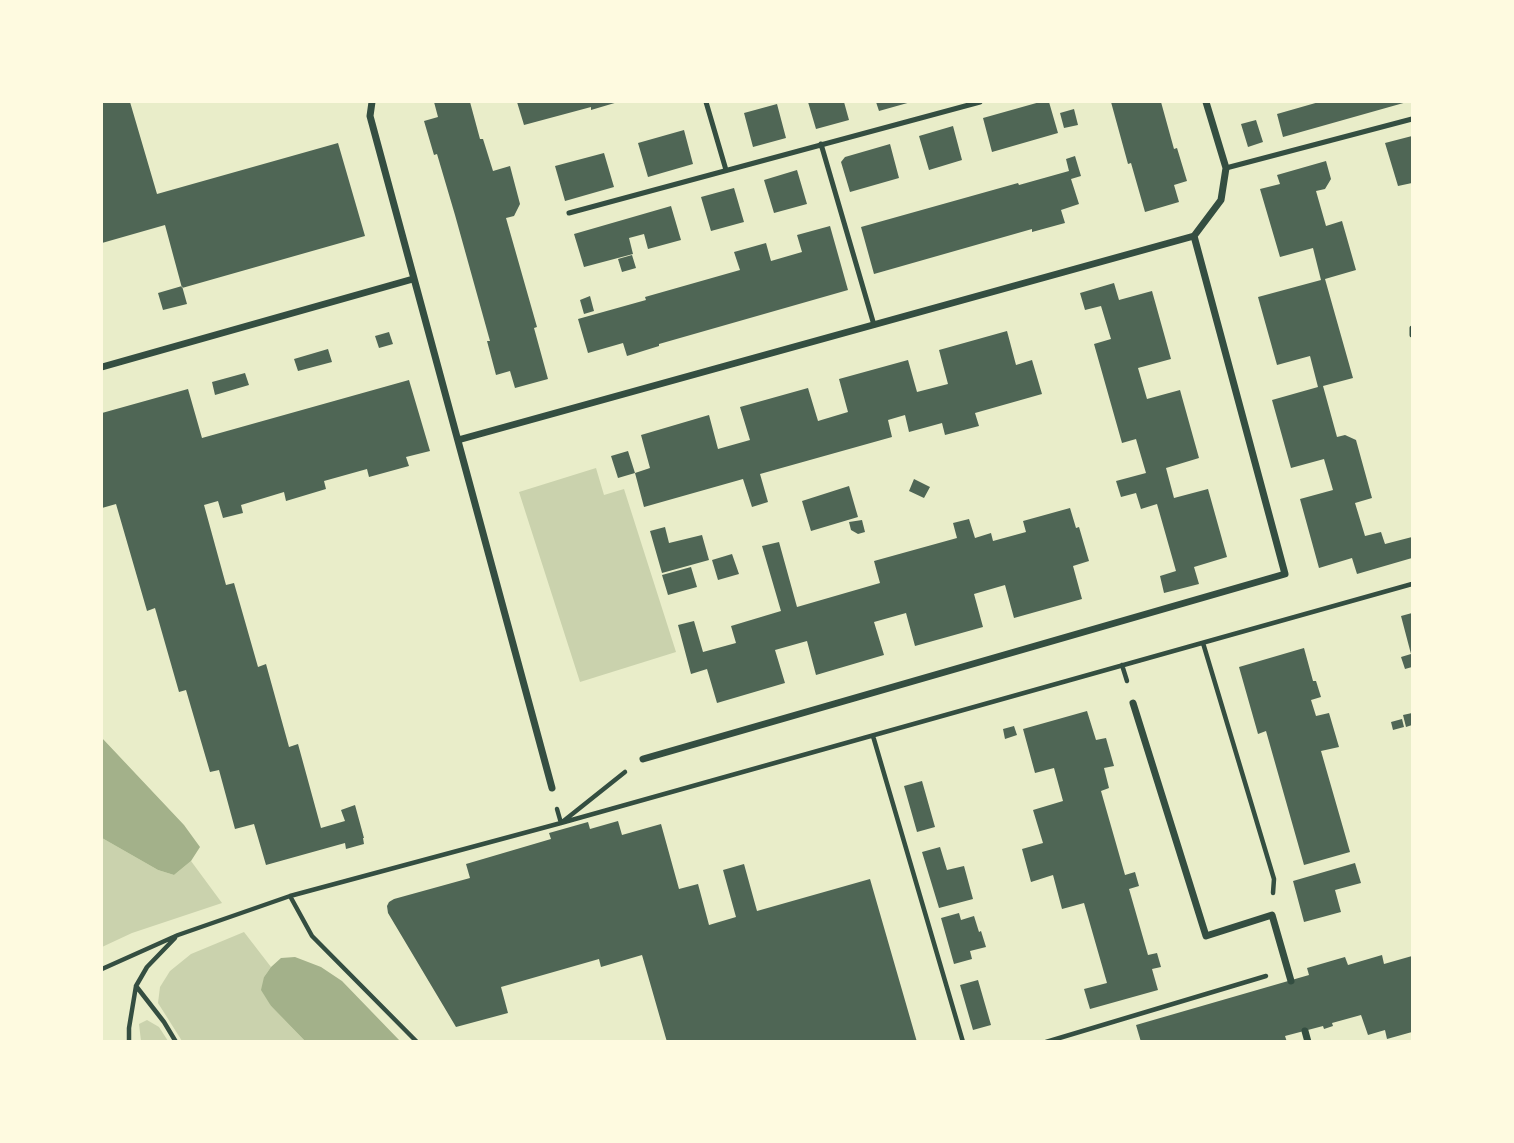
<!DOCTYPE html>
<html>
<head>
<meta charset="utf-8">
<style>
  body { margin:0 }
  #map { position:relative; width:1514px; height:1143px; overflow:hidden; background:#e9edc9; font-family:Overpass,sans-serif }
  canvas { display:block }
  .frame { position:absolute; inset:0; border:103px solid #fefae0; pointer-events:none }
</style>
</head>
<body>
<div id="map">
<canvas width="1514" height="1143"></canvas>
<div class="frame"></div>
</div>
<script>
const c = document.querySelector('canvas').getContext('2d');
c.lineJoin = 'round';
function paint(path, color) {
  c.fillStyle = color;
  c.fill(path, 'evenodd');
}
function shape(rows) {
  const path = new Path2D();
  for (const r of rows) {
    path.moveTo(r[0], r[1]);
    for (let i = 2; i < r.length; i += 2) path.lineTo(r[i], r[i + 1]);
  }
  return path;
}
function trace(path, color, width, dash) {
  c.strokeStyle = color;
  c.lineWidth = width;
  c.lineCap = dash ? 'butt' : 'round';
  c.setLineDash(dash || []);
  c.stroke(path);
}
paint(shape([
  [596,468,604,495,624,489,676,652,580,682,519,492],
  [102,838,158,870,174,875,191,861,222,903,132,933,102,947],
  [244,932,271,967,264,977,271,1006,305,1041,182,1041,158,1003,160,987,170,971,191,954],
  [147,1020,159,1027,168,1041,141,1041,139,1024]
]), '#cad2ad');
paint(shape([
  [102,738,184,825,200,847,191,861,174,875,158,870,102,838],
  [295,957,321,967,342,981,400,1041,305,1041,271,1006,261,990,264,977,271,967,281,958]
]), '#a3b18a');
paint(shape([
  [102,102,130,102,157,194,338,143,365,236,182,288,165,225,102,243],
  [434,102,470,102,480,139,483,139,493,171,510,166,520,204,514,216,506,218,537,327,534,328,548,379,515,388,510,371,496,375,487,341,490,341,455,215,437,154,434,155,424,121,438,117],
  [517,102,618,102,591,110,591,107,524,125],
  [808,102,844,102,849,120,816,129],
  [876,102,911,102,879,111],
  [1040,102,1049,102,1058,133,992,152,983,118],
  [1111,102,1161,102,1174,149,1177,148,1187,181,1174,185,1179,202,1145,212,1131,163,1128,164],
  [1319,102,1407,102,1283,137,1277,114],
  [777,104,786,138,753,147,744,113],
  [1074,109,1078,125,1064,128,1060,113],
  [1256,120,1263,142,1248,147,1241,124],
  [953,126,962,160,929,170,919,136],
  [684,130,693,164,648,177,638,143],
  [1412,136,1412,183,1398,186,1385,143],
  [890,144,899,178,850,192,841,162,845,157],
  [604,153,614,187,565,201,555,166],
  [1075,156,1081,176,1071,179,1079,204,1061,210,1065,223,1032,232,1032,229,874,274,861,227,1018,183,1019,185,1069,171,1066,159],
  [1326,161,1331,179,1325,189,1316,191,1326,226,1342,221,1356,270,1325,279,1353,378,1323,386,1337,437,1345,435,1356,440,1372,498,1355,503,1365,536,1381,532,1385,544,1412,537,1412,558,1357,574,1352,558,1319,568,1300,499,1333,490,1324,459,1291,468,1272,400,1318,387,1310,356,1277,365,1258,297,1321,280,1313,248,1280,257,1260,189,1280,184,1277,175],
  [797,170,807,204,774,213,764,180],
  [734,188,744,222,711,231,701,197],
  [671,206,681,240,648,249,644,234,629,238,633,254,584,267,574,234],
  [830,226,848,290,659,344,659,346,627,356,623,343,588,353,578,319,646,300,645,297,740,270,734,252,766,243,771,261,802,252,797,235],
  [632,255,636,268,622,272,618,259],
  [1114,283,1119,300,1152,291,1171,359,1138,368,1147,399,1180,390,1199,458,1166,468,1174,498,1208,489,1227,557,1194,567,1199,584,1164,593,1160,576,1176,571,1157,504,1141,509,1136,493,1121,497,1116,481,1146,473,1136,439,1122,443,1094,344,1111,339,1101,306,1085,310,1080,293],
  [182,286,187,304,163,310,158,293],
  [590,296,594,311,584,314,580,300],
  [1007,331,1016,365,1032,360,1042,394,975,413,979,426,945,435,942,423,909,432,905,415,888,420,892,437,760,474,768,502,752,507,743,479,644,507,635,473,618,478,611,456,628,451,635,473,650,468,641,435,709,415,718,449,750,440,740,407,808,388,818,421,848,412,839,379,908,360,917,392,948,384,939,350],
  [389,332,393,344,379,348,375,336],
  [328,349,332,362,298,371,294,359],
  [245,373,249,385,215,395,212,382],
  [409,380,430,451,406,457,409,466,369,477,367,469,324,481,326,489,286,501,284,492,241,505,243,513,223,518,218,501,204,505,226,585,234,583,258,667,266,664,289,747,298,744,321,828,345,821,341,810,355,805,364,838,363,838,364,844,346,849,345,843,266,865,254,824,235,829,219,770,210,772,186,690,179,692,155,608,147,611,116,504,102,508,102,413,188,389,202,438],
  [914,479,930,487,924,498,909,491],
  [849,486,858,517,811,531,802,501],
  [1070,508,1076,528,1079,527,1089,561,1073,566,1082,599,1014,618,1005,585,974,594,983,627,915,646,906,613,874,622,884,655,816,675,807,641,775,650,785,683,717,703,707,669,691,674,678,625,694,621,703,652,736,643,731,626,781,611,762,546,779,542,797,607,880,583,874,561,957,538,953,523,969,519,975,538,991,533,993,541,1026,532,1023,521],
  [862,520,865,532,858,534,851,530,849,522],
  [665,527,669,543,702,535,709,560,662,573,650,531],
  [732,554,739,574,718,580,712,560],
  [691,567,697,587,668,595,662,575],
  [1412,613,1412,667,1405,669,1401,657,1411,654,1401,616],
  [1304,648,1313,681,1316,681,1321,697,1311,700,1316,716,1329,713,1339,747,1321,751,1350,852,1304,865,1266,731,1258,734,1239,667],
  [1087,711,1096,740,1106,738,1114,766,1104,768,1109,788,1101,791,1125,875,1135,872,1139,886,1129,889,1148,955,1157,953,1161,967,1152,969,1158,990,1090,1009,1084,989,1107,983,1084,903,1062,909,1053,875,1031,882,1022,849,1043,843,1033,810,1063,801,1054,768,1035,773,1023,729],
  [1412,713,1412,725,1406,727,1403,715],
  [1402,719,1404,727,1393,730,1391,722],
  [1014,726,1017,735,1005,739,1003,729],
  [922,781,935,827,917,832,904,786],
  [618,821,622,835,661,824,679,889,698,884,709,925,736,917,723,870,744,864,757,911,870,879,917,1042,667,1042,642,955,601,967,599,959,501,987,508,1013,456,1027,388,913,387,906,389,902,394,899,470,878,466,864,551,839,549,833,588,822,590,829],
  [940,847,947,870,964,866,973,899,939,908,922,852],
  [1355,863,1361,883,1335,890,1341,912,1304,922,1293,881],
  [959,913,961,920,974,916,979,932,981,931,986,947,970,951,972,959,954,964,941,918],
  [1382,955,1384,964,1412,956,1412,1032,1387,1039,1385,1030,1368,1035,1361,1015,1332,1023,1333,1026,1324,1029,1323,1026,1285,1036,1287,1042,1141,1042,1136,1025,1309,975,1307,968,1345,957,1348,965],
  [978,980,991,1025,973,1030,960,985]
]), '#4f6655');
trace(shape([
  [1203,643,1274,879,1273,893],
  [1122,665,1127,681],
  [873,736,963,1042],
  [557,809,561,823,625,772],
  [290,896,312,936,417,1042],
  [102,969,178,935,290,896,561,823,1412,584],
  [136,986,164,1022,176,1042],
  [129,1042,129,1028,136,986,147,967,175,938],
  [1046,1042,1266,976]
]), '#344e41', 4.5);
trace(shape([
  [706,102,726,170],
  [821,144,874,325],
  [1226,168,1412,119],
  [569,213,980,102],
  [1412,328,1412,335]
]), '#344e41', 5);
trace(shape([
  [372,102,370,116,552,788],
  [102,367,413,279],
  [458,440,1194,236,1221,200,1226,168,1206,102],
  [1133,703,1206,936,1272,915,1291,981],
  [643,759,1285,574,1194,236],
  [1305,1031,1308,1042]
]), '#344e41', 7);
</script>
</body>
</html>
